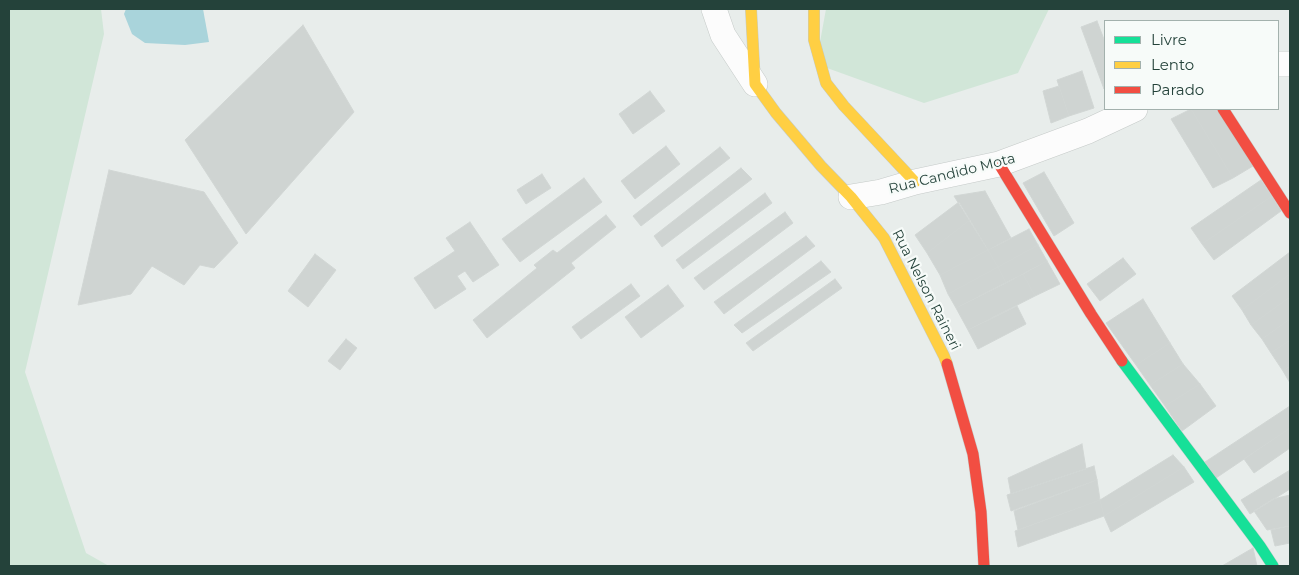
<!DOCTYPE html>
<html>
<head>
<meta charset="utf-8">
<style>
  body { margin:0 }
  #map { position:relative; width:1299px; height:575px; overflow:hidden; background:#e8edeb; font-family:Montserrat,sans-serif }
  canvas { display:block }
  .frame { position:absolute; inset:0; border:10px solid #24423a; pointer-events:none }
  .legend { position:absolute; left:1104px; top:20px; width:175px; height:90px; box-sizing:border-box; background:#f7fbf9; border:1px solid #a3b1ad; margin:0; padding:6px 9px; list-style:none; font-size:15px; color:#24423a }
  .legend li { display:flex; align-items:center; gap:10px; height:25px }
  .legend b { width:25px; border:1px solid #a3b1ad }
</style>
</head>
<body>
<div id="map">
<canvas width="1299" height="575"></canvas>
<div class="frame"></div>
<ul class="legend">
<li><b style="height:6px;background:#16e098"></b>Livre</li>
<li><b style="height:6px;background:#ffcf43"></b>Lento</li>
<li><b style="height:6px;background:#f24e42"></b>Parado</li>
</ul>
</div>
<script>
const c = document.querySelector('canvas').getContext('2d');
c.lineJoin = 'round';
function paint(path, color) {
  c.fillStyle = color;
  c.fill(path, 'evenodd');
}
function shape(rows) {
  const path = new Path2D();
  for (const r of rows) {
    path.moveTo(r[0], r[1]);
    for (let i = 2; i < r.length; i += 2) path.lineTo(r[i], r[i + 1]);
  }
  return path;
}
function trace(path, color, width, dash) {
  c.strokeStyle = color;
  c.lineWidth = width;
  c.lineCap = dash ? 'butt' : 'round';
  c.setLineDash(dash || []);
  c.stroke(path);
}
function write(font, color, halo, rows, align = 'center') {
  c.font = font + ' Montserrat,sans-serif';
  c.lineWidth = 4.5;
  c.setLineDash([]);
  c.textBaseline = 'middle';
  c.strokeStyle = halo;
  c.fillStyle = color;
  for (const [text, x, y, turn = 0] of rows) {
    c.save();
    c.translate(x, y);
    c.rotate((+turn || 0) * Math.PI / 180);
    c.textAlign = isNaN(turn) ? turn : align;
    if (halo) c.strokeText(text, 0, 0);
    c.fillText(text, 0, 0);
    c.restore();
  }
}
paint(shape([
  [9,9,101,9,104,34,25,372,86,553,109,566,9,566],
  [826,9,1049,9,1018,73,924,103,816,64]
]), '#d1e6d8');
paint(shape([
  [126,9,203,9,209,42,185,45,145,43,132,34,124,14]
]), '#a9d4db');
const building = shape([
  [1097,21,1105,42,1104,89,1081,27,1097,21],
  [303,25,354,112,246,234,185,140,303,25],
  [1082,71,1094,108,1069,116,1057,80,1082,71],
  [1059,86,1069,116,1051,123,1043,91,1059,86],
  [650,91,665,111,633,134,619,114,650,91],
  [1191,109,1219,109,1253,166,1233,178,1191,109],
  [1191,109,1233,178,1213,188,1171,119,1191,109],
  [666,146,680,164,635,199,621,181,666,146],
  [720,147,730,158,641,226,633,216,720,147],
  [741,168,752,179,662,247,654,236,741,168],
  [109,170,204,192,238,243,214,268,200,265,184,285,152,266,131,294,78,305,109,170],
  [1044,172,1074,223,1054,236,1023,183,1044,172],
  [542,174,551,188,526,204,517,190,542,174],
  [584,178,602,202,520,262,502,239,584,178],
  [1261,180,1272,196,1202,244,1191,228,1261,180],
  [985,191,1011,238,988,250,954,196,985,191],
  [765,193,772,203,683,269,676,260,765,193],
  [1272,196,1281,211,1214,260,1202,244,1272,196],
  [959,202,970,220,927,253,915,235,959,202],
  [785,212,793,223,704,290,694,278,785,212],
  [606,215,616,227,571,263,575,268,487,338,473,320,537,268,534,265,553,250,557,253,606,215],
  [970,220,988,250,940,275,927,253,970,220],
  [470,222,499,265,473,282,465,271,457,276,466,289,435,309,414,278,455,251,446,238,470,222],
  [1029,229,1038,245,998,267,988,250,1029,229],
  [806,236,815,246,724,314,714,302,806,236],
  [1038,245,1047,261,1006,283,998,267,1038,245],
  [988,250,998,267,948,294,940,275,988,250],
  [1290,252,1290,274,1242,310,1232,296,1290,252],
  [315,254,336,270,308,307,288,291,315,254],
  [1123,258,1136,274,1100,301,1087,284,1123,258],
  [821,261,831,272,742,333,734,325,821,261],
  [1047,261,1060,284,1035,296,1023,274,1047,261],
  [998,267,1006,283,956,308,948,294,998,267],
  [1023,274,1035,296,968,330,956,308,1023,274],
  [1290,274,1290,297,1251,325,1242,310,1290,274],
  [835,279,842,288,753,351,746,343,835,279],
  [631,284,640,296,581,339,572,327,631,284],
  [668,285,684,306,641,338,625,317,668,285],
  [1290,297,1290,319,1262,339,1251,325,1290,297],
  [1143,299,1170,343,1136,365,1106,323,1143,299],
  [1017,306,1026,324,978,349,968,330,1017,306],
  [1290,319,1290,340,1271,353,1262,339,1290,319],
  [346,339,357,348,340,370,328,361,346,339],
  [1290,340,1290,366,1283,371,1271,353,1290,340],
  [1170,343,1183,364,1150,385,1136,365,1170,343],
  [1183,364,1200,384,1165,406,1150,385,1183,364],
  [1290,366,1290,383,1283,371,1290,366],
  [1200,384,1216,406,1182,431,1165,406,1200,384],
  [1290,406,1290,428,1216,478,1205,462,1290,406],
  [1290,428,1290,448,1254,473,1244,459,1290,428],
  [1082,444,1086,469,1011,494,1008,478,1082,444],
  [1173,455,1184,467,1104,516,1100,500,1173,455],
  [1094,466,1097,480,1011,511,1007,495,1094,466],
  [1184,467,1194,482,1111,532,1104,516,1184,467],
  [1290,470,1290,489,1250,514,1241,500,1290,470],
  [1097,480,1100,500,1018,530,1014,511,1097,480],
  [1290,495,1290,526,1267,530,1254,511,1273,499,1290,495],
  [1100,500,1104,516,1018,547,1015,531,1100,500],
  [1290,526,1290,543,1275,546,1271,530,1290,526],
  [1253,548,1257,566,1222,566,1253,548]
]);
paint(building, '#cfd4d2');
trace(building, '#d1d6d4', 1);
const street = shape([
  [714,9,723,35,755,84],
  [1278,64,1290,64],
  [851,197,881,192,915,182,999,164,1088,131,1135,109]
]);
const fast = shape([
  [1122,361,1260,546,1273,566]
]);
const slow = shape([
  [751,9,755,84,776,113,821,166,851,197,884,238,944,356,947,364],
  [814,9,814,40,826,83,844,106,915,182]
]);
const jam = shape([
  [1223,109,1290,213],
  [999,164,1091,314,1122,361],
  [947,364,973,454,981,512,984,566]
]);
trace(street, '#c5cac8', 26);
trace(fast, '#c3cbc8', 12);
trace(slow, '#c3cbc8', 12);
trace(jam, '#c3cbc8', 12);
trace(street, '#fcfcfc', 25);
trace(fast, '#16e098', 11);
trace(slow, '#ffcf43', 11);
trace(jam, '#f24e42', 11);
write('14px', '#24423a', '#f7fbf9', [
  ["Rua Candido Mota",952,174,-14],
  ["Rua Nelson Raineri",926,290,63]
]);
</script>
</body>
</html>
